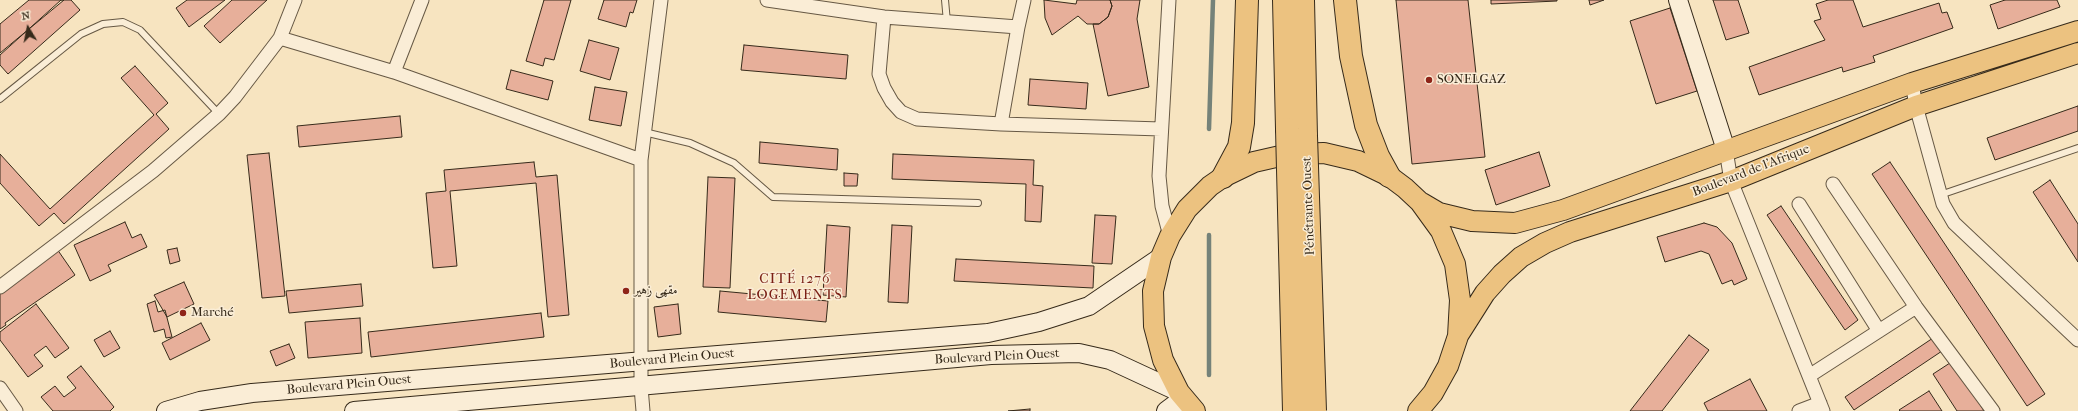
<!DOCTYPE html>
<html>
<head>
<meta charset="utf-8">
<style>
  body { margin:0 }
  #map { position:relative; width:2078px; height:411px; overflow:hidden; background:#f7e4c0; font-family:"IM FELL French Canon",serif }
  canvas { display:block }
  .north { position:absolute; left:8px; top:8px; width:40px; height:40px; -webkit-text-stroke:3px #faedd6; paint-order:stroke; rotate:350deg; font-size:11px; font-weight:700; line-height:16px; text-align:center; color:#362a1a }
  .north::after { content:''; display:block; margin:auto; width:14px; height:18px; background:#362a1a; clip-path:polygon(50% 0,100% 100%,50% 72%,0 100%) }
</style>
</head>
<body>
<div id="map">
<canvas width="2078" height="411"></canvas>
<div class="north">N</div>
</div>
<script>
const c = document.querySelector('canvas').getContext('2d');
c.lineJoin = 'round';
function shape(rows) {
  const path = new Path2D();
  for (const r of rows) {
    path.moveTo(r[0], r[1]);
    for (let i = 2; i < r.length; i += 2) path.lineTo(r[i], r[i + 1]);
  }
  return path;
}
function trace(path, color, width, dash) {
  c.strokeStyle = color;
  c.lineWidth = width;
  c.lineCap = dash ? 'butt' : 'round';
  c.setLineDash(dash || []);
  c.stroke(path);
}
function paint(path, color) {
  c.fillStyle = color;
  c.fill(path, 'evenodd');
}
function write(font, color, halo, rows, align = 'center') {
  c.font = font + ' "IM FELL French Canon",Amiri,serif';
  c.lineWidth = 3;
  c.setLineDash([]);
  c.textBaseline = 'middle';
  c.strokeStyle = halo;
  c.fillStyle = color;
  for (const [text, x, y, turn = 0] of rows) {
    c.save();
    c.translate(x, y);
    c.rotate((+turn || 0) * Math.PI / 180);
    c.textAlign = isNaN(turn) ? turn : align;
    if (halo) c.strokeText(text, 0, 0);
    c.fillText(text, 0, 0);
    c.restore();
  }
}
trace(shape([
  [1209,129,1213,0],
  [1209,375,1209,235]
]), '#758279', 4.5);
const building = shape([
  [29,0,64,0,0,53,0,24,29,0],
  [61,0,71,0,80,10,8,74,0,65,0,55,61,0],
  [187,0,225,0,189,27,176,8,187,0],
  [232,0,267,0,220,43,204,26,232,0],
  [544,0,571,0,554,60,545,58,543,66,526,61,544,0],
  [604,0,637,0,633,13,630,12,626,27,598,19,604,0],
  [1044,0,1076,4,1077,0,1110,0,1112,6,1108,17,1099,24,1087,24,1078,16,1052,35,1045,18,1044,0],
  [1140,0,1137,19,1149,87,1108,96,1093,24,1099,24,1108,17,1112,6,1110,0,1140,0],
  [1396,0,1468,0,1485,157,1412,164,1396,0],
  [1491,0,1557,0,1557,1,1491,4,1491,0],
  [1589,0,1604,0,1590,5,1589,0],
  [1713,0,1738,0,1749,33,1726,40,1713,0],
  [1828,0,1853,0,1863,27,1939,3,1942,13,1947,12,1953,28,1873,56,1875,62,1843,72,1842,67,1759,95,1749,67,1825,40,1814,21,1821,19,1816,4,1828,0],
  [2005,0,2057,0,2060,7,1998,29,1990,5,2005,0],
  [1670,8,1697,91,1656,104,1630,21,1670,8],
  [589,40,619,48,610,80,580,71,589,40],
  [744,45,848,55,846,79,741,70,744,45],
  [135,66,168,103,156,114,169,129,64,224,54,213,39,226,0,183,0,154,50,209,154,115,121,78,135,66],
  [511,70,553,81,548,100,506,89,511,70],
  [1030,79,1088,83,1086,109,1028,105,1030,79],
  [595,87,627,92,621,126,589,120,595,87],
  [2078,106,2078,131,1995,160,1987,138,2078,106],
  [400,116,402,137,299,147,297,126,400,116],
  [760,142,838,149,837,170,759,163,760,142],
  [1539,152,1550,186,1496,205,1485,170,1539,152],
  [269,153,285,296,262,298,247,155,269,153],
  [893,154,1034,160,1033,185,1043,186,1041,222,1025,221,1026,184,892,179,893,154],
  [534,162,536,177,557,175,569,315,548,317,536,183,450,191,457,266,433,268,426,193,446,191,444,170,534,162],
  [1890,162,2045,394,2027,406,1872,174,1890,162],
  [844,173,858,174,857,186,844,186,844,173],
  [708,177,735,178,730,288,703,287,708,177],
  [2050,180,2078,224,2078,262,2033,192,2050,180],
  [1781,206,1858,320,1845,330,1767,215,1781,206],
  [1095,215,1116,216,1112,264,1092,263,1095,215],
  [125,222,132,238,141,234,147,247,108,265,111,271,90,281,74,245,125,222],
  [1704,223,1717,227,1732,243,1747,279,1734,285,1732,280,1722,284,1709,254,1701,251,1665,262,1657,237,1704,223],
  [827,225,850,227,846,297,823,295,827,225],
  [892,225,912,226,908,303,888,302,892,225],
  [177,248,180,261,170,264,167,250,177,248],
  [57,249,75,275,5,323,6,325,0,329,0,293,57,249],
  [956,259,1094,266,1093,288,954,281,956,259],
  [184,282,194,304,167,317,154,295,184,282],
  [361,284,363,306,289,313,286,291,361,284],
  [720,291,828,301,826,322,718,312,720,291],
  [155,301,158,312,165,310,172,337,166,338,164,329,154,332,147,304,155,301],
  [36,304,69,348,55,358,46,346,34,355,43,366,28,377,0,340,0,332,36,304],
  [678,304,681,334,658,337,654,307,678,304],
  [541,313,544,337,371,357,368,332,541,313],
  [360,318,362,353,308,358,305,322,360,318],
  [201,323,210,340,170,360,162,343,201,323],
  [110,331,120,348,104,357,94,340,110,331],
  [1689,335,1709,350,1662,411,1630,411,1689,335],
  [1933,338,1942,351,1854,410,1845,397,1933,338],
  [289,344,295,358,276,366,270,351,289,344],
  [1953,361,1984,411,1957,411,1933,374,1953,361],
  [81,366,114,407,110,411,53,411,41,397,55,386,64,397,76,388,67,377,81,366],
  [1750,379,1767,411,1708,411,1704,403,1750,379],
  [1929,391,1942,411,1900,411,1899,410,1929,391],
  [1030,409,1030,411,1008,411,1030,409]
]);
paint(building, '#e7af9a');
trace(building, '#362a1a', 1);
const lane = shape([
  [945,0,947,22],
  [0,99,81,34,103,24,123,22,140,30,219,114],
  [644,132,690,143,734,163,773,197,978,203],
  [1940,195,2078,148]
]);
const street = shape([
  [767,0,884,17,1018,27],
  [1169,0,1159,176,1162,206,1170,236],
  [884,17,879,74,884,88,892,102,901,112,917,119,1001,124,1161,129],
  [280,38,394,72,641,160],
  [394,72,422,0],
  [1912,83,1916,106,1943,204,1954,223,2078,340],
  [1001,124,1018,27,1024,0],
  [1726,150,1731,181,1823,411],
  [1833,184,1916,307,1993,411],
  [1799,204,1879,331],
  [0,287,153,171,219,114,235,97,280,38,295,0],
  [1809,376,1916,307],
  [0,388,16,411],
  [643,411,641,387,641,160,661,0],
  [1799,411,1820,403]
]);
const secondary = shape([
  [1678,0,1726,150],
  [166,411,200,401,252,393,988,333,1039,322,1089,306,1161,257],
  [354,411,991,355,1079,353,1110,360,1179,392],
  [1166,411,1174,405,1186,402]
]);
const primary = shape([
  [1422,203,1439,213,1472,221,1515,223,1563,210,1912,83,2078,31],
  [1459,334,1485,293,1502,274,1521,257,1545,243,1570,232,1731,181,1916,106,2078,53],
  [1195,411,1179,392,1163,360,1154,326,1153,291,1161,257,1170,236,1187,209,1210,186,1223,177,1254,162,1289,154,1324,153,1358,161,1389,176,1405,188,1420,202,1441,231,1455,264,1460,300,1458,336,1448,366,1433,393,1418,411]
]);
const highway = shape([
  [1284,0,1287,129],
  [1303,0,1306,136],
  [1345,0,1351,56,1366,125,1378,156,1389,176],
  [1223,177,1239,147,1243,123,1247,0]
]);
trace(lane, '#665844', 8);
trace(street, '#665844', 15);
trace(secondary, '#362a1a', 20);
trace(primary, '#362a1a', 22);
trace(highway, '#362a1a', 24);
trace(lane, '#faedd6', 6);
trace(street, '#faedd6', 13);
trace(secondary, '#faedd6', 18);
trace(primary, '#ecc280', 20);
trace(highway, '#ecc280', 22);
const highwayBridge = shape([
  [1287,129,1294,411],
  [1306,136,1315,411]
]);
trace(highwayBridge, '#362a1a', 24, []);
trace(highwayBridge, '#ecc280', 22);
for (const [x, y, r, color] of [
  [1429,80,4,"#8f2418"],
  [626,291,4,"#8f2418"],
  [183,313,4,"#8f2418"]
]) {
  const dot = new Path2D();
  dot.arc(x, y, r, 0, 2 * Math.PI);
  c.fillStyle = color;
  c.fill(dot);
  trace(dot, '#faedd6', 1.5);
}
write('13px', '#362a1a', '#faedd6', [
  ["SONELGAZ",1437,80],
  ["مقهى زهير",634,291],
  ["Marché",191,313]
], 'left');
write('13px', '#362a1a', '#faedd6', [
  ["Boulevard de l'Afrique",1751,171,-21],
  ["Pénétrante Ouest",1309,206,-92],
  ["Boulevard Plein Ouest",997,357,-3],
  ["Boulevard Plein Ouest",672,359,-5],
  ["Boulevard Plein Ouest",349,385,-5]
]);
c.letterSpacing = '1px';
write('14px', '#7a1f14', '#faedd6', [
  ["CITÉ 1276",795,280],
  ["LOGEMENTS",795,296]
]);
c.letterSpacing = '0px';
</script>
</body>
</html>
